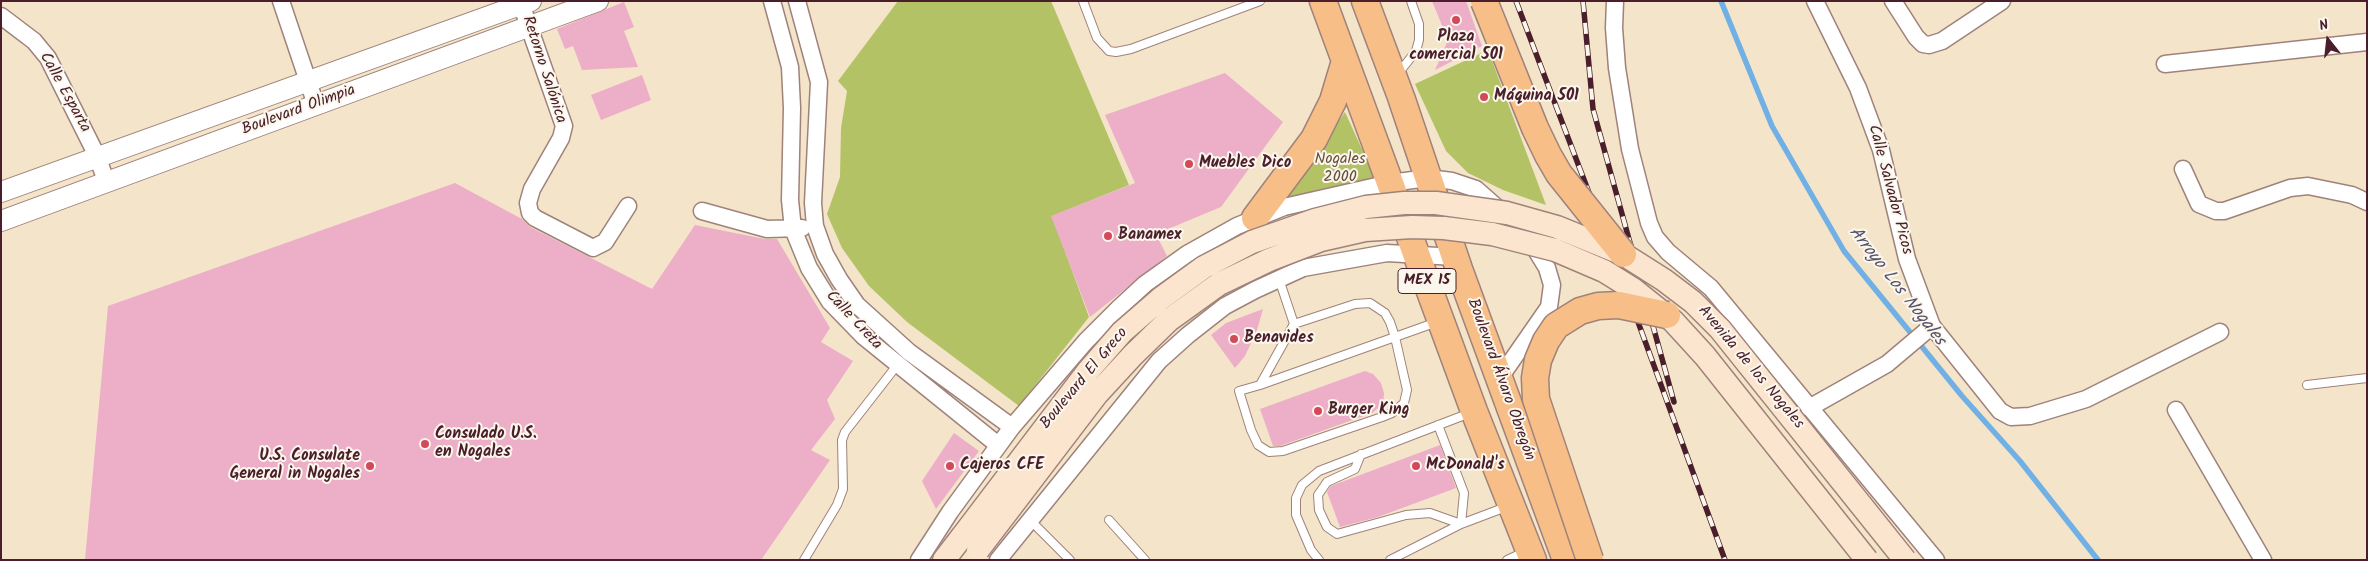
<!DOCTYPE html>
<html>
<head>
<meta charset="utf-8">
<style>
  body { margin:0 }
  #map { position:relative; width:2368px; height:561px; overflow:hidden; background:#f4e4ca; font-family:Kalam,sans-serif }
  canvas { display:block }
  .frame { position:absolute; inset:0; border:2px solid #4a1f2b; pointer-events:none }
  .north { position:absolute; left:2303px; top:15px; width:50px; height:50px; -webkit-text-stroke:4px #fbf7ec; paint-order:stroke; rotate:344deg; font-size:14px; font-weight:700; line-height:20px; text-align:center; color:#4a1f2b }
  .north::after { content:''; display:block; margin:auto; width:18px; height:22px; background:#4a1f2b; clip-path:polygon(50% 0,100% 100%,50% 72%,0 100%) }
</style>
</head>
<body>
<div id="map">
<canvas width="2368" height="561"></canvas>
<div class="frame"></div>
<div class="north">N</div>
</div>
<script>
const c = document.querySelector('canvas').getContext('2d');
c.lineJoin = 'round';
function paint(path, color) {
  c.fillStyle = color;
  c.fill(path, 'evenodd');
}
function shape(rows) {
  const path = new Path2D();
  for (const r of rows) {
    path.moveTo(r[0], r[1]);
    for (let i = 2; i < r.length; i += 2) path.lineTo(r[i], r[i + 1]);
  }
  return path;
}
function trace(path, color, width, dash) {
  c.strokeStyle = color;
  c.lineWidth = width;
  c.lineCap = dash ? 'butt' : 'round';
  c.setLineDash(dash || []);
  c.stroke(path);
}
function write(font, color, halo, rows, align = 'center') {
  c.font = font + ' Kalam,sans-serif';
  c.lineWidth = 4;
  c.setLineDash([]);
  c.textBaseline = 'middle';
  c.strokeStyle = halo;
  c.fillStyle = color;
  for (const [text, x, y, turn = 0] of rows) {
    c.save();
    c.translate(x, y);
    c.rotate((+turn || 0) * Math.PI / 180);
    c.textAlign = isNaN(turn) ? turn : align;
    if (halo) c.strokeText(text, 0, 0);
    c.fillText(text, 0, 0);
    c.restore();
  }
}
paint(shape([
  [898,1,1051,1,1129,185,1052,216,1089,317,1019,406,907,322,869,286,842,248,827,214,840,177,841,128,847,91,838,81],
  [1488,50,1546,205,1503,190,1468,173,1446,151,1415,84],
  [1345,112,1381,191,1268,215,1308,166]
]), '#b2c264');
trace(shape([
  [1721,1,1772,126,1844,251,1962,396,2020,461,2098,560]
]), '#70b0e4', 5.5);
paint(shape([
  [1432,1,1466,1,1482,46,1435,70,1448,40],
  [624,2,634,27,624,31,638,67,582,70,573,46,565,49,557,29],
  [1225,73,1283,122,1221,207,1156,234,1167,256,1090,317,1051,216,1135,183,1105,115],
  [642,75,651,100,601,120,591,95],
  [455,183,522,219,530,227,652,289,695,225,765,239,777,239,830,328,821,342,853,361,827,400,835,419,811,450,830,460,761,560,85,560,108,306],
  [1263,309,1257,330,1245,356,1235,368,1211,335,1226,323],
  [1365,371,1373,374,1381,383,1384,393,1383,404,1372,413,1280,446,1273,446,1260,409],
  [954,433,979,451,936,509,922,481],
  [1440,445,1456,488,1378,517,1340,527,1327,492,1331,486]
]), '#edaec8');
const service = shape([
  [1083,1,1097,38,1109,51,1116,52,1131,49,1260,1],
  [1397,75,1416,51,1419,40,1419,24,1411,1],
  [1279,279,1294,324],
  [1260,385,1239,391,1251,430,1258,445,1269,452,1283,451,1382,417,1392,413,1404,403,1407,390,1395,337,1390,322,1385,313,1370,303,1355,304,1294,324,1260,385,1395,337,1437,322],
  [2307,385,2367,378],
  [1361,454,1355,469,1327,482,1318,495,1319,510,1327,527,1337,534,1406,515,1430,513,1461,524,1464,493,1438,425],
  [1030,520,1070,560],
  [1109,520,1145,560],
  [804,560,837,505,843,489,842,440,845,432,898,364],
  [1319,560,1311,550,1296,515,1296,498,1302,485,1319,471,1470,413],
  [1390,560,1461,524,1506,507],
  [1507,560,1526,551]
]);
const minor = shape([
  [281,1,316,105],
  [520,1,564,126,561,138,532,189,528,203,530,213,535,218,593,248,605,242,628,206],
  [772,1,790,67,792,108,790,200,793,229,809,268,830,302,863,336,998,445],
  [797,1,819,82,813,203,815,226,825,254,839,279,857,305,909,352,1012,427],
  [1615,1,1614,28,1617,68,1630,149,1649,223,1655,237,1668,252,1711,288,1936,560],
  [1815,1,1858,88,1881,150,1907,259,1932,326,2000,411,2011,417,2030,416,2086,399,2220,332],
  [1893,1,1916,37,1923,44,1929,45,1942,41,2002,1],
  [1,16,34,41,48,58,97,156,106,181],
  [2165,64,2367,42],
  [2183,169,2199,204,2216,211,2224,211,2290,188,2308,186,2352,195,2367,202],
  [702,211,767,229,802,228],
  [1809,408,1887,364,1932,326],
  [2176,410,2263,560],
  [919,560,950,512,1012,427,1086,341,1119,308,1145,284,1187,254,1237,226,1284,207,1390,183,1428,178,1452,181,1476,189,1510,219,1536,250,1547,268,1552,285,1549,307,1499,379],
  [998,560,1159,361,1188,335,1225,306,1255,290,1303,268,1387,253,1455,257]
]);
const tertiary = shape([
  [1,192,531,1],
  [1,221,598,1]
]);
const secondary = shape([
  [944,560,961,538]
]);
const trunk = shape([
  [1323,1,1474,411,1533,560],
  [1365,1,1401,97,1459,269,1566,560],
  [1255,218,1314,139,1333,101,1345,61]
]);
trace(service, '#9f827a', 10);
trace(minor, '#9f827a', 19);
trace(tertiary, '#9f827a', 22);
trace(secondary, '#9f827a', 25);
trace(trunk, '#9f827a', 29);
trace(service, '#fff', 8);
trace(minor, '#fff', 16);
trace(tertiary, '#fff', 20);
trace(secondary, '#fce5cf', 22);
trace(trunk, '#f7be88', 26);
const rail = shape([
  [1516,1,1634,311,1725,560],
  [1583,1,1593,109,1674,402]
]);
trace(rail, '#4a1f2b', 5.5);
trace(rail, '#fbf7ec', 4, [11]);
const secondaryBridge = shape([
  [961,538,1088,371,1122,332,1160,299,1204,267,1252,242,1315,220,1366,207,1404,203,1436,203,1507,213,1557,227,1623,254,1664,280,1693,302,1720,329,1905,560],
  [978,550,1097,394,1133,355,1169,320,1219,284,1269,260,1321,240,1365,230,1412,227,1444,228,1492,234,1555,250,1604,271,1633,289,1673,321,1705,356,1867,560]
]);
const trunkBridge = shape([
  [1484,1,1535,128,1548,155,1559,174,1623,254],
  [1590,560,1536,399,1535,378,1538,360,1546,341,1556,326,1580,311,1598,306,1619,305,1667,315]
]);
trace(secondaryBridge, '#9f827a', 25, []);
trace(trunkBridge, '#9f827a', 29, []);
trace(secondaryBridge, '#fce5cf', 22);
trace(trunkBridge, '#f7be88', 26);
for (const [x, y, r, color] of [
  [1456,20,5,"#d1495b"],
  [1484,97,5,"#d1495b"],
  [1189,164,5,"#d1495b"],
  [1108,236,5,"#d1495b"],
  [1234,339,5,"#d1495b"],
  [1318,411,5,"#d1495b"],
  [425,444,5,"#d1495b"],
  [370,466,5,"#d1495b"],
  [950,466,5,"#d1495b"],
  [1416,466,5,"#d1495b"]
]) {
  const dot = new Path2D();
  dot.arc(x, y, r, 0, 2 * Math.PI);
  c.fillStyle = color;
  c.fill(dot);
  trace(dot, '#fbf7ec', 2);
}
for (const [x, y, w] of [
  [1427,281,58]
]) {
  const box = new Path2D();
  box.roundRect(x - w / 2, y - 12.5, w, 25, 4);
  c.fillStyle = '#fbf7ec';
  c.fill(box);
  trace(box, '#4a1f2b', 1);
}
write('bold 15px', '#4a1f2b', null, [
  ["MEX 15",1427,281]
]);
write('bold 16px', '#4a1f2b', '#fbf7ec', [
  ["Plaza",1456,38,"center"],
  ["comercial 501",1456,56,"center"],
  ["Máquina 501",1494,97],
  ["Muebles Dico",1199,164],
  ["Banamex",1118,236],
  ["Benavides",1244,339],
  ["Burger King",1328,411],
  ["Consulado U.S.",435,435],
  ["en Nogales",435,453],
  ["U.S. Consulate",360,457,"right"],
  ["General in Nogales",360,475,"right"],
  ["Cajeros CFE",960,466],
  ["McDonald's",1426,466]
], 'left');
write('16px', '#4a1f2b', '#fbf7ec', [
  ["Retorno Salónica",543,70,72],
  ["Calle Esparta",64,93,61],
  ["Boulevard Olimpia",299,111,-20],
  ["Calle Salvador Picos",1889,190,75],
  ["Calle Creta",853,321,47],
  ["Avenida de los Nogales",1750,368,50],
  ["Boulevard El Greco",1085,379,-50],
  ["Boulevard Álvaro Obregón",1500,380,70]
]);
write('16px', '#69503c', '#fbf7ec', [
  ["Nogales",1340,160],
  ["2000",1340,178]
]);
write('italic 18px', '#57526c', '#fbf7ec', [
  ["Arroyo Los Nogales",1896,287,52]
]);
</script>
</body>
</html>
